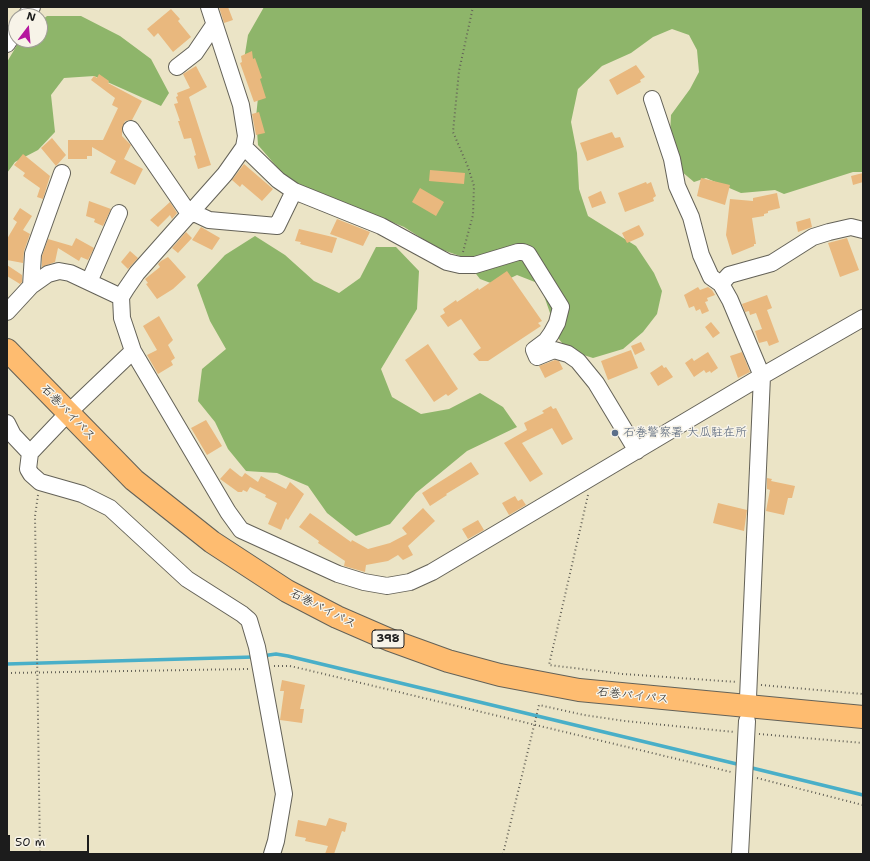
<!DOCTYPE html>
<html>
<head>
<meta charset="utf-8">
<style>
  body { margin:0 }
  #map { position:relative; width:870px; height:861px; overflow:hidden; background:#ebe4c6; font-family:"Shantell Sans",sans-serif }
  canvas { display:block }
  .frame { position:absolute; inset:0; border:8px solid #1c1c1c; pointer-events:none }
  .north { position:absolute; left:8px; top:8px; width:40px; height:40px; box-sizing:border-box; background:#f7f3e8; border:1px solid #9f9d96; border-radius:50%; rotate:16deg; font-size:11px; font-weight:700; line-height:16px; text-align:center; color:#1c1c1c }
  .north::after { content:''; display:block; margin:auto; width:14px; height:18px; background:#b5179e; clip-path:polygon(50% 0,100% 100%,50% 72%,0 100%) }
  .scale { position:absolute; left:8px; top:835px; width:81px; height:18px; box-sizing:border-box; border:2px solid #1c1c1c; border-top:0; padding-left:5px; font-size:12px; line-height:14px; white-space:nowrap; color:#1c1c1c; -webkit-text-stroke:3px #f7f3e8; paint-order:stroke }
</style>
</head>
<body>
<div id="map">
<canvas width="870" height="861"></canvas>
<div class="frame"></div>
<div class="north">N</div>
<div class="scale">50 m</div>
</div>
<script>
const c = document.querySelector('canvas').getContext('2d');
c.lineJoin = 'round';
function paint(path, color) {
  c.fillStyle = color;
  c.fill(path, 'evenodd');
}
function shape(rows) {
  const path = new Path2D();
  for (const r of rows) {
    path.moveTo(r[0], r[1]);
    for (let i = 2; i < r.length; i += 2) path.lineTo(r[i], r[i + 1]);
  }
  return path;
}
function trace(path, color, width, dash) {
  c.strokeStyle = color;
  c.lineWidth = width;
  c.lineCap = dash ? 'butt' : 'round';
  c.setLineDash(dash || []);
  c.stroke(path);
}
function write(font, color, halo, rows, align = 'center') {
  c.font = font + ' "Shantell Sans","Klee One",sans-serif';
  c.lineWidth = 3;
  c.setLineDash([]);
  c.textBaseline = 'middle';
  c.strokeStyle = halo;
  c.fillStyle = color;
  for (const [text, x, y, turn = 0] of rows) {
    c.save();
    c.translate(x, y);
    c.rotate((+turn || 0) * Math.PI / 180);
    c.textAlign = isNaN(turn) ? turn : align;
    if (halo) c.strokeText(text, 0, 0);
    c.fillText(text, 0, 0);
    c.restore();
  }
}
paint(shape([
  [264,7,863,7,863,172,853,172,784,194,775,190,741,193,706,178,694,182,681,171,670,135,671,115,690,89,699,72,697,50,689,35,672,29,653,37,631,53,602,66,578,89,571,122,577,153,579,189,588,216,636,246,654,273,662,291,657,314,643,332,623,349,593,358,568,350,552,331,550,313,540,284,517,275,496,285,480,279,463,257,437,248,404,227,289,181,258,145,256,117,259,88,244,60,248,35],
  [47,16,81,16,120,36,151,59,169,93,161,106,94,76,64,78,51,95,55,132,38,150,15,162,7,173,7,62,20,40,40,40,40,22],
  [255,236,285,255,314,281,339,293,360,278,376,247,396,247,419,271,417,309,381,369,392,397,421,414,449,409,480,393,503,407,517,427,467,451,416,493,390,524,356,536,327,513,308,486,277,473,246,471,228,449,215,422,198,401,202,369,226,349,210,321,197,285,225,255]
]), '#8eb56a');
trace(shape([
  [262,656,276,654,288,656,741,765],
  [7,664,254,657],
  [748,767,863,795]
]), '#49afc8', 3.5);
paint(shape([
  [219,7,228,7,233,20,224,23],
  [171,9,180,19,178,21,191,37,173,52,158,33,154,37,147,29],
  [252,51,253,59,255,58,262,78,260,79,266,98,254,102,240,63,242,62,241,56],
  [636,65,645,77,640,80,641,82,617,95,609,80],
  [196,66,207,87,189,97,211,165,198,169,194,156,196,155,191,138,184,139,178,121,180,121,174,104,178,103,176,97,178,96,177,93,190,88,183,74],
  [99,74,109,81,108,83,142,101,132,120,125,121,122,129,122,136,131,145,124,159,143,169,135,185,110,173,116,161,92,147,92,156,87,156,87,159,68,159,68,140,103,140,118,108,112,105,115,98,91,80,94,76,97,78],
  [259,112,265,133,256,135,252,114],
  [612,132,615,138,620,137,624,147,587,161,580,143],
  [52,138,66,155,56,166,41,148],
  [23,154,50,176,43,199,37,197,40,188,23,176,25,173,14,165],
  [244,164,273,189,262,201,242,184,240,187,232,180],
  [430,170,465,173,464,184,429,181],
  [863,173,863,182,853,185,851,176],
  [701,178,730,185,725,205,697,196],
  [646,182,647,184,651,182,656,196,653,198,654,201,625,212,618,193],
  [420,188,444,202,436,216,412,202],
  [601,191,606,203,592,208,588,197],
  [777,193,780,208,768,211,768,213,764,214,764,216,752,218,756,244,754,244,754,246,732,255,726,235,730,199,753,201,753,198],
  [89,201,111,209,103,226,94,222,95,219,86,216],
  [170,202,177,213,172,219,170,215,158,227,150,220],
  [20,208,32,216,23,230,30,234,24,251,23,263,7,260,7,239,17,222,13,219],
  [810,218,812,227,798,232,796,222],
  [337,219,370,232,363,246,330,234],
  [639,225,644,234,643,236,627,243,622,233],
  [201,227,220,238,212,250,192,240],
  [299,229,337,238,332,253,300,244,301,242,295,241],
  [186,232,192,238,178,253,172,248],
  [76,238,94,248,88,260,81,257,79,261,58,248,55,262,42,267,42,256,48,239,72,246],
  [847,238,859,270,840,277,828,243],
  [130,251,138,258,128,269,121,262],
  [168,257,186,277,173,289,157,299,146,284,148,283,145,279,160,267,158,264,161,261],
  [7,265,22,275,22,282,20,284,7,276],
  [507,271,542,321,538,323,541,326,488,361,479,361,473,354,481,348,461,319,448,327,440,316,445,313,443,309,456,300,457,302,478,288,479,290],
  [698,287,700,290,708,287,712,290,715,295,707,298,708,301,705,302,709,311,702,314,700,309,696,311,694,306,689,308,684,295],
  [767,295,772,308,767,310,779,342,769,346,767,341,759,343,755,331,762,329,756,313,750,315,749,311,745,312,742,304],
  [159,316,173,340,168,345,175,358,171,361,173,365,158,374,147,355,157,350,143,326],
  [711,322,720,333,713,338,705,327],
  [641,342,645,350,635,355,631,346],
  [428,344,458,389,448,396,446,394,434,402,405,360],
  [631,350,638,368,608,380,601,361],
  [708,352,718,368,711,373,710,371,706,373,704,370,694,377,685,363,692,358,694,361],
  [742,352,750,372,738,378,730,356],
  [555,360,559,361,563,369,545,378,539,366],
  [662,365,664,368,666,367,673,377,658,386,650,373],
  [551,406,553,409,556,408,573,439,562,445,552,428,522,443,543,474,530,482,504,443,527,430,524,423,544,413,542,411],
  [206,420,222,446,207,455,191,428],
  [471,462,479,474,446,494,447,495,430,506,422,493],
  [230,468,240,476,242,477,245,473,258,482,261,476,286,489,290,482,304,494,288,520,286,518,281,530,268,524,277,503,265,497,266,495,250,487,247,492,243,490,242,492,238,492,220,479],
  [767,478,772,479,771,481,795,486,792,498,788,498,784,515,766,511,770,490,767,489],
  [515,496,518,501,522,499,526,505,509,515,502,503],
  [718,503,747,510,744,531,713,523],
  [423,508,435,521,408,546,413,555,403,560,398,555,388,561,366,565,365,572,344,566,345,561,318,543,319,541,299,527,310,513,351,542,352,540,368,549,390,543,407,534,402,528],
  [478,520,484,530,468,539,462,529],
  [282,680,305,685,300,709,304,709,302,723,280,720,284,691,280,691],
  [329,818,347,823,345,832,342,831,334,854,325,854,328,846,305,841,306,838,295,836,298,820,326,826]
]), '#e9b87e');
const minor = shape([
  [209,7,241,105,246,136,244,147,278,180,294,191,381,226,447,262,460,265,475,265,518,252,523,252,528,254,561,307,557,323,551,334,546,341,534,350,537,357,554,350,568,354,578,361,596,383,637,451],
  [26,16,32,7],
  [7,44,16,30],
  [177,67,195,53,214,25],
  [652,99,672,159,677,186,691,217,701,255,711,277,721,284,730,300,762,376,748,698],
  [131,129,190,215],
  [244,147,225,174,137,273,126,289,121,297,122,318,133,351,228,512,241,530,338,574,364,582,387,586,410,582,432,572,762,376,863,318],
  [192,212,209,220,277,226,294,191],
  [89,282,119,213],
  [721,284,729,275,772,263,813,237,829,232,851,227,863,230],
  [31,286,33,254,62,173],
  [7,312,31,286,48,274,59,271,70,273,121,297],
  [133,351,68,413,30,453,28,469,31,474,40,482,82,494,110,508,187,579,242,614,249,620,257,647,284,794,276,841,272,854],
  [7,423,13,435,30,453],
  [740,854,747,721]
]);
const highway = shape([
  [7,350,134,480,212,542,287,591,337,617,390,640,448,661,500,675,579,690,863,717]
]);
trace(minor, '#646258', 18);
trace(highway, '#646258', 24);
trace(shape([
  [463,252,473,215,474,186,468,167,453,132,459,71,473,7],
  [38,495,35,516,40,854],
  [588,495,549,665,623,674,737,682],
  [274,666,290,666,299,668,731,772],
  [7,673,248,669],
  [761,685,863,694],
  [759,734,863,743],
  [757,778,863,805],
  [503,854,539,705,584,715,625,721,734,732]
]), '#646258', 2, [1, 3]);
trace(minor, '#fff', 16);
trace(highway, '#febc70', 22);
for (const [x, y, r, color] of [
  [615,433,4,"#5c6f8a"]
]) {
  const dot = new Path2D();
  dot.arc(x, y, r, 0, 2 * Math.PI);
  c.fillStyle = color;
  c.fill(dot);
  trace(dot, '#f7f3e8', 1.5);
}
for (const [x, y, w] of [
  [388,639,32]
]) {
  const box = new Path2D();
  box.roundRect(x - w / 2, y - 9, w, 18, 3);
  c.fillStyle = '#f7f3e8';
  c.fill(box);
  trace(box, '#1c1c1c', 1);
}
write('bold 11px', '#1c1c1c', null, [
  ["398",388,639]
]);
write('12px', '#1c1c1c', '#f7f3e8', [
  ["石巻バイパス",68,413,46],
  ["石巻バイパス",323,609,27],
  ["石巻バイパス",633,696,6]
]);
write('12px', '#4e5e75', '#f7f3e8', [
  ["石巻警察署 大瓜駐在所",623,433]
], 'left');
</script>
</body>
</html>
